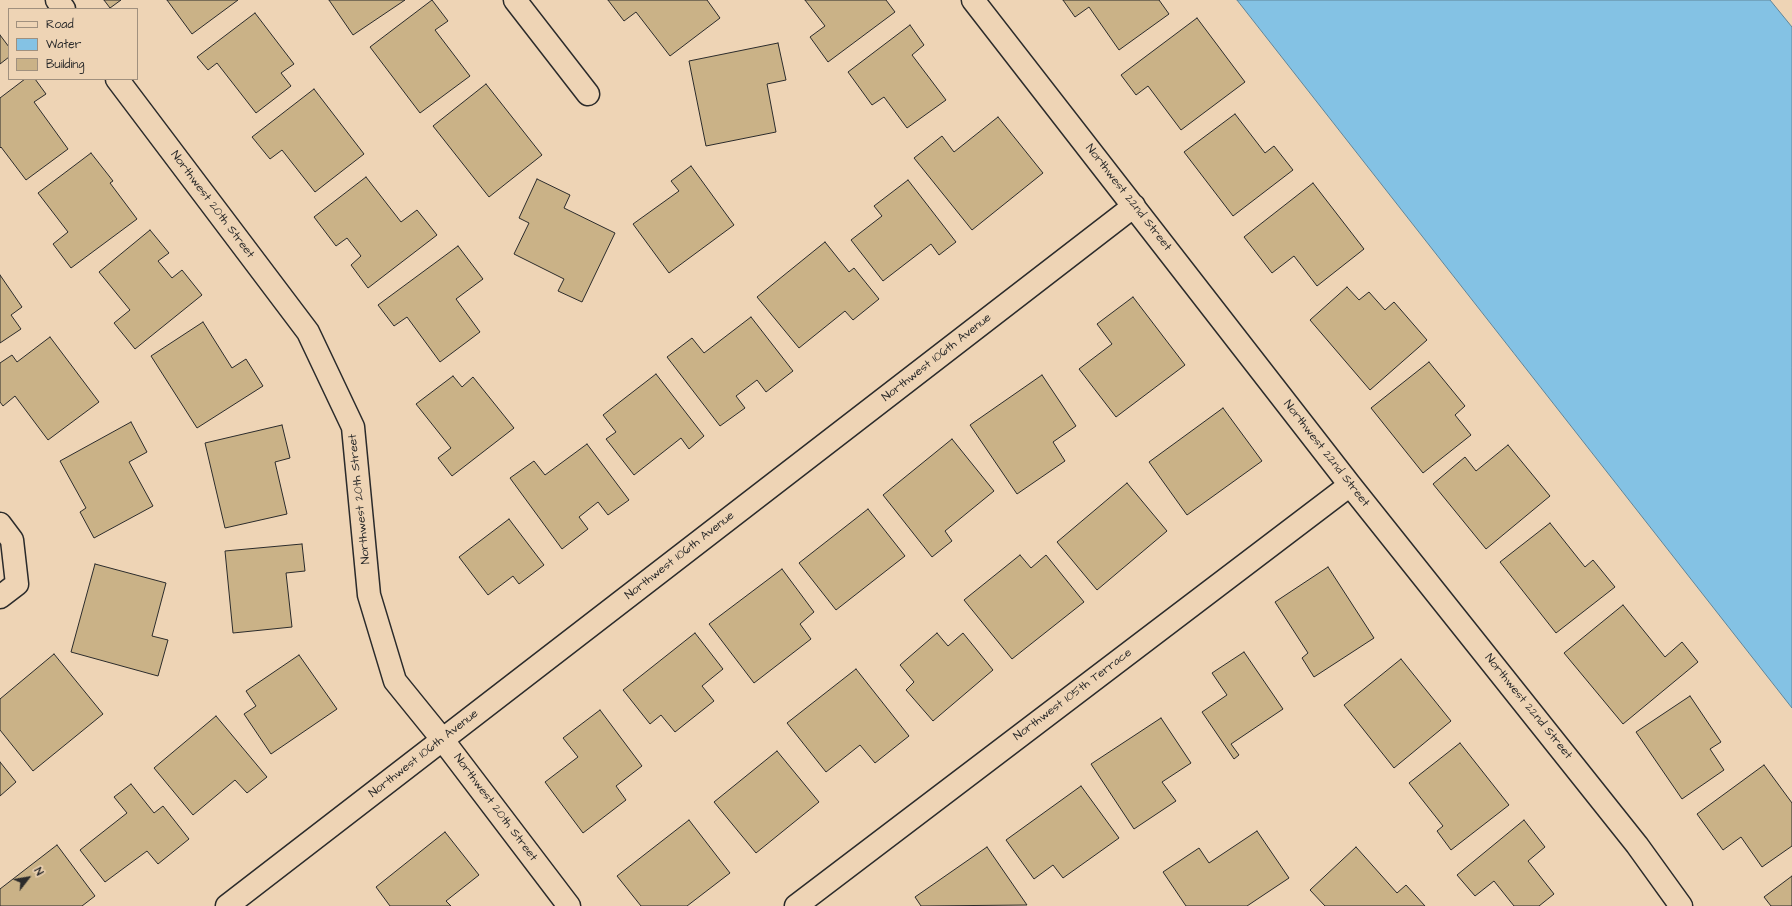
<!DOCTYPE html>
<html>
<head>
<meta charset="utf-8">
<style>
  body { margin:0 }
  #map { position:relative; width:1792px; height:906px; overflow:hidden; background:#eed4b5; font-family:"Architects Daughter",sans-serif }
  canvas { display:block }
  .legend { position:absolute; left:8px; top:8px; width:130px; height:72px; box-sizing:border-box; background:#eed4b5; border:1px solid #a0907e; margin:0; padding:5px 7px; list-style:none; font-size:12px; color:#2b2b2b }
  .legend li { display:flex; align-items:center; gap:8px; height:20px }
  .legend b { width:20px; border:1px solid #a0907e }
  .north { position:absolute; left:8px; top:858px; width:40px; height:40px; -webkit-text-stroke:3px #eed4b5; paint-order:stroke; rotate:59deg; font-size:11px; font-weight:700; line-height:16px; text-align:center; color:#2b2b2b }
  .north::after { content:''; display:block; margin:auto; width:14px; height:18px; background:#2b2b2b; clip-path:polygon(50% 0,100% 100%,50% 72%,0 100%) }
</style>
</head>
<body>
<div id="map">
<canvas width="1792" height="906"></canvas>
<ul class="legend">
<li><b style="height:5px;background:#eed4b5"></b>Road</li>
<li><b style="height:11px;background:#84c2e4"></b>Water</li>
<li><b style="height:11px;background:#cab287"></b>Building</li>
</ul>
<div class="north">N</div>
</div>
<script>
const c = document.querySelector('canvas').getContext('2d');
c.lineJoin = 'round';
function paint(path, color) {
  c.fillStyle = color;
  c.fill(path, 'evenodd');
}
function shape(rows) {
  const path = new Path2D();
  for (const r of rows) {
    path.moveTo(r[0], r[1]);
    for (let i = 2; i < r.length; i += 2) path.lineTo(r[i], r[i + 1]);
  }
  return path;
}
function trace(path, color, width, dash) {
  c.strokeStyle = color;
  c.lineWidth = width;
  c.lineCap = dash ? 'butt' : 'round';
  c.setLineDash(dash || []);
  c.stroke(path);
}
function write(font, color, halo, rows, align = 'center') {
  c.font = font + ' "Architects Daughter",sans-serif';
  c.lineWidth = 3;
  c.setLineDash([]);
  c.textBaseline = 'middle';
  c.strokeStyle = halo;
  c.fillStyle = color;
  for (const [text, x, y, turn = 0] of rows) {
    c.save();
    c.translate(x, y);
    c.rotate((+turn || 0) * Math.PI / 180);
    c.textAlign = isNaN(turn) ? turn : align;
    if (halo) c.strokeText(text, 0, 0);
    c.fillText(text, 0, 0);
    c.restore();
  }
}
const water = shape([
  [1237,0,1770,0,1792,27,1792,708,1237,0]
]);
paint(water, '#84c2e4');
trace(water, '#60869a', 1);
const building = shape([
  [104,0,121,0,110,8,104,0],
  [167,0,238,0,192,34,167,0],
  [329,0,405,0,353,35,329,0],
  [432,0,448,21,435,30,470,76,420,113,370,47,432,0],
  [608,0,707,0,720,18,670,56,636,12,624,21,608,0],
  [805,0,886,0,895,12,828,62,810,37,825,26,805,0],
  [1063,0,1159,0,1169,14,1119,50,1089,7,1075,17,1063,0],
  [255,13,294,64,281,73,291,86,256,113,217,63,208,70,197,57,255,13],
  [1197,18,1245,82,1181,130,1148,86,1136,95,1121,75,1197,18],
  [910,25,924,45,912,55,946,100,907,128,884,97,872,105,848,72,910,25],
  [0,35,9,47,9,57,0,64,0,35],
  [778,43,786,80,767,84,776,132,706,146,689,61,778,43],
  [25,79,35,79,46,94,34,102,68,149,26,180,1,147,0,148,0,98,25,79],
  [486,84,542,155,489,197,433,126,486,84],
  [314,89,364,154,315,192,282,150,270,159,252,137,314,89],
  [1235,114,1265,153,1274,146,1293,170,1233,216,1184,152,1235,114],
  [998,117,1043,173,972,230,914,158,942,136,954,152,998,117],
  [91,153,113,181,110,183,137,219,71,268,53,244,68,232,38,193,91,153],
  [691,166,734,225,669,273,633,224,679,191,671,181,691,166],
  [366,177,401,222,417,210,437,235,368,288,351,265,361,256,347,238,336,246,314,217,366,177],
  [537,179,570,195,564,208,615,233,582,302,558,291,564,279,514,254,529,223,519,218,537,179],
  [908,180,956,242,939,255,931,244,883,281,851,240,882,216,874,206,908,180],
  [1313,183,1364,249,1317,286,1294,256,1272,273,1244,237,1313,183],
  [150,230,169,253,158,261,172,278,182,270,202,295,135,349,114,323,130,310,99,272,150,230],
  [825,242,849,272,854,268,879,299,853,320,845,311,799,348,757,297,825,242],
  [458,246,483,279,456,299,480,332,440,362,407,317,394,326,378,305,458,246],
  [0,275,22,307,11,315,21,329,0,343,0,275],
  [1347,287,1359,300,1369,292,1385,310,1394,302,1427,340,1370,390,1310,320,1347,287],
  [1133,297,1185,365,1116,417,1079,369,1112,344,1097,324,1133,297],
  [751,317,793,371,766,392,757,380,736,396,745,408,720,426,667,357,692,338,704,353,751,317],
  [203,322,232,368,246,359,263,386,197,428,151,356,203,322],
  [50,337,99,402,48,440,15,396,3,406,0,402,0,363,12,355,17,362,50,337],
  [1429,362,1465,406,1455,415,1471,435,1423,473,1371,408,1429,362],
  [656,374,704,436,689,449,681,438,634,475,606,439,616,432,603,415,656,374],
  [1042,375,1076,426,1053,442,1065,461,1017,494,970,425,1042,375],
  [453,376,462,387,473,377,514,428,452,476,438,458,451,448,416,404,453,376],
  [1223,408,1262,461,1187,515,1149,462,1223,408],
  [131,422,147,452,129,462,153,506,94,538,80,512,86,508,60,461,131,422],
  [282,425,290,458,275,462,287,514,225,528,205,443,282,425],
  [952,439,994,491,945,531,952,541,932,557,883,495,952,439],
  [587,444,629,500,608,515,598,502,579,517,588,529,562,549,510,478,534,461,545,475,587,444],
  [1508,445,1550,496,1486,549,1433,484,1465,457,1476,471,1508,445],
  [1127,483,1167,531,1097,590,1057,542,1127,483],
  [868,509,905,556,836,610,799,563,868,509],
  [509,519,544,565,519,584,513,576,488,595,459,557,509,519],
  [1550,523,1585,567,1593,560,1615,587,1556,633,1500,562,1550,523],
  [302,544,305,571,286,573,292,627,233,633,225,551,302,544],
  [1020,555,1031,568,1046,555,1084,602,1012,659,964,600,1020,555],
  [95,564,166,583,152,636,168,640,158,676,71,652,95,564],
  [1328,567,1374,638,1314,677,1302,658,1308,653,1275,602,1328,567],
  [782,569,814,612,800,624,811,639,754,683,709,624,782,569],
  [1623,605,1665,657,1682,642,1698,662,1623,724,1564,653,1623,605],
  [695,633,723,669,702,686,714,701,675,732,661,715,650,724,623,690,695,633],
  [937,633,948,646,963,633,993,670,933,721,906,690,914,682,900,665,937,633],
  [1244,652,1283,709,1231,744,1239,755,1234,759,1202,712,1227,695,1212,673,1244,652],
  [54,654,103,714,33,771,0,730,0,699,54,654],
  [299,655,337,709,271,754,244,714,256,706,246,691,299,655],
  [1401,659,1451,721,1394,768,1344,705,1401,659],
  [856,669,909,736,875,763,860,745,826,772,787,723,856,669],
  [1690,696,1721,742,1710,749,1724,770,1682,799,1636,732,1690,696],
  [600,710,642,766,616,786,626,800,583,833,545,782,578,757,563,738,600,710],
  [216,716,267,777,247,793,235,780,193,815,154,768,216,716],
  [1161,718,1191,763,1162,782,1176,801,1134,829,1091,764,1161,718],
  [1460,743,1509,805,1451,850,1437,831,1443,826,1409,783,1460,743],
  [777,751,819,802,756,853,714,802,777,751],
  [0,762,16,782,0,796,0,762],
  [1764,765,1792,803,1792,846,1762,867,1741,837,1723,850,1697,814,1764,765],
  [131,784,154,813,163,806,189,839,158,864,147,851,105,882,80,850,127,813,114,797,131,784],
  [1081,786,1119,838,1063,878,1053,865,1034,879,1006,840,1081,786],
  [689,820,730,873,687,906,641,906,617,876,689,820],
  [1524,820,1545,847,1528,861,1554,894,1539,906,1514,906,1494,881,1475,896,1457,875,1524,820],
  [1257,831,1289,878,1247,906,1186,906,1163,872,1199,848,1209,863,1257,831],
  [445,832,479,875,446,901,451,906,390,906,376,887,445,832],
  [57,845,95,896,82,906,0,906,0,889,57,845],
  [987,847,1027,905,921,906,915,897,987,847],
  [1356,847,1397,893,1406,885,1425,906,1325,906,1310,890,1356,847],
  [1792,876,1792,906,1771,906,1764,897,1792,876]
]);
paint(building, '#cab287');
trace(building, '#2b2b2b', 1);
const street = shape([
  [57,0,64,9],
  [515,0,588,94],
  [973,0,1350,485,1637,845,1681,906],
  [117,79,308,332,353,427,369,595,395,681,442,739,569,906],
  [0,524,12,540,17,584,0,597],
  [227,906,1134,206],
  [796,906,1350,485]
]);
trace(street, '#2b2b2b', 25);
trace(street, '#eed4b5', 22);
write('12px', '#2b2b2b', '#eed4b5', [
  ["Northwest 22nd Street",1128,198,52],
  ["Northwest 20th Street",212,205,53],
  ["Northwest 106th Avenue",937,358,-38],
  ["Northwest 22nd Street",1326,454,52],
  ["Northwest 20th Street",360,499,-96],
  ["Northwest 106th Avenue",680,556,-38],
  ["Northwest 105th Terrace",1073,695,-37],
  ["Northwest 22nd Street",1528,707,51],
  ["Northwest 106th Avenue",424,754,-38],
  ["Northwest 20th Street",495,808,53]
]);
</script>
</body>
</html>
